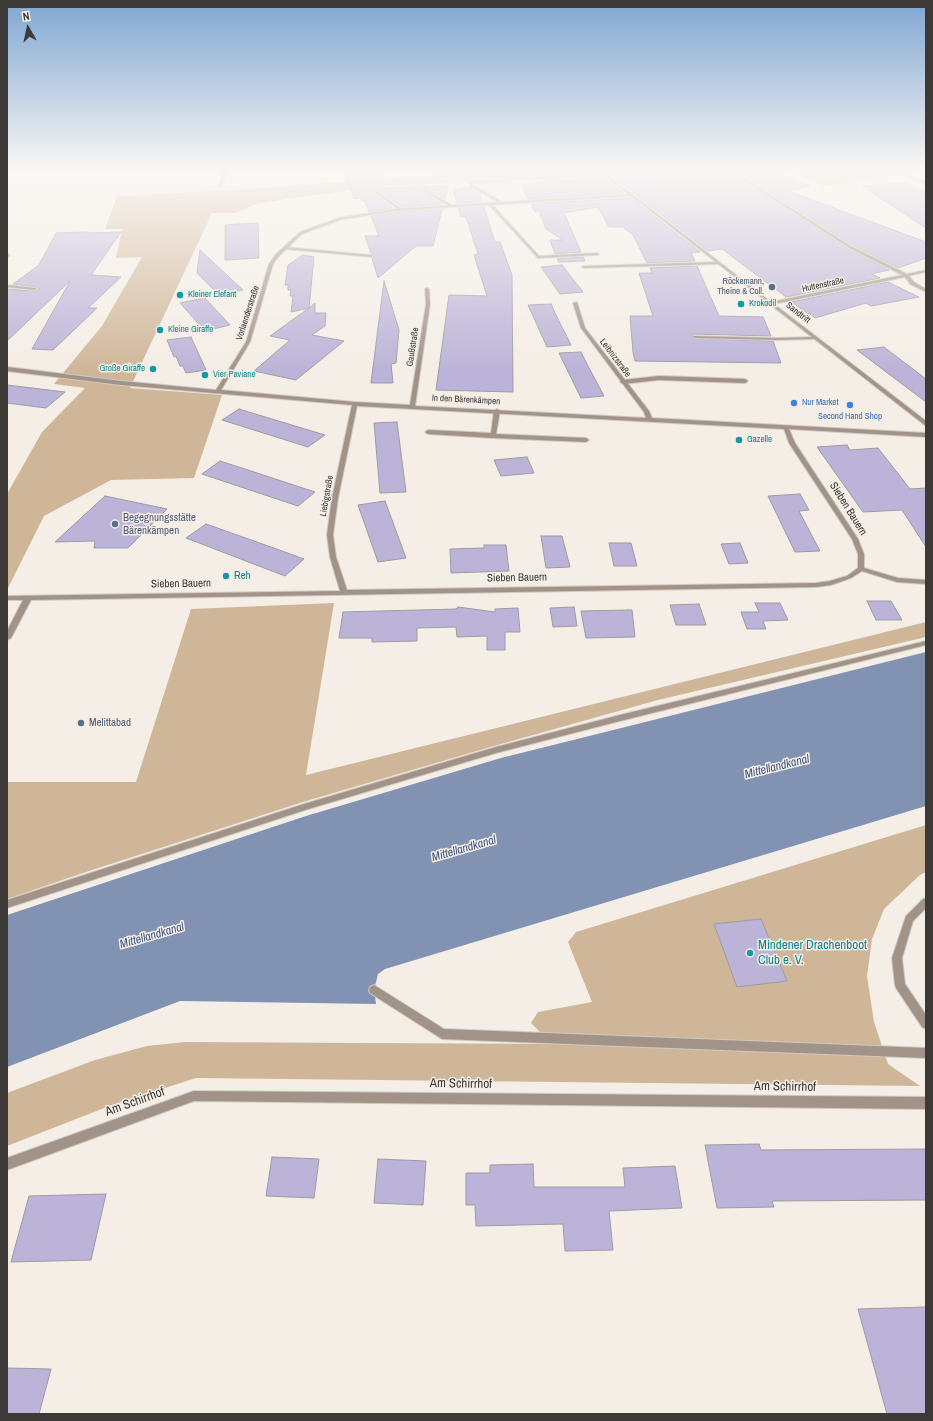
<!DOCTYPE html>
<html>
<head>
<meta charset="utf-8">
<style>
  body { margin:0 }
  #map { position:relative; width:933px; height:1421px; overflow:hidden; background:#f4eee6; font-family:"Archivo Narrow",sans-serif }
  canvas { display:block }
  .frame { position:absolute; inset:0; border:8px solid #3c3937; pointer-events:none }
  .north { position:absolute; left:8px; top:8px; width:40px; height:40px; -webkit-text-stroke:3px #f4eee6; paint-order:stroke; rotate:351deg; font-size:11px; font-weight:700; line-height:16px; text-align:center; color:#3c3937 }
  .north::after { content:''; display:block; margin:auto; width:14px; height:18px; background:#3c3937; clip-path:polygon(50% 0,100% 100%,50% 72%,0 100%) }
</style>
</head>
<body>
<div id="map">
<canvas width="933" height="1421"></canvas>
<div class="frame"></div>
<div class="north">N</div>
</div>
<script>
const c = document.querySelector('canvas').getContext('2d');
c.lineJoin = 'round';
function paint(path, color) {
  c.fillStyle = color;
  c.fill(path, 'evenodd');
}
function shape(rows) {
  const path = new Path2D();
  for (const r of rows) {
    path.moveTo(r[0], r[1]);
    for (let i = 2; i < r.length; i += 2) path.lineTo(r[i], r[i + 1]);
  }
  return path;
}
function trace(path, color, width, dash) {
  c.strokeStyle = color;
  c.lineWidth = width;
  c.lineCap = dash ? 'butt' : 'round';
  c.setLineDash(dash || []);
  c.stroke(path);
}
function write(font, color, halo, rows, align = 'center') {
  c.font = font + ' "Archivo Narrow",sans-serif';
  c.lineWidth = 3;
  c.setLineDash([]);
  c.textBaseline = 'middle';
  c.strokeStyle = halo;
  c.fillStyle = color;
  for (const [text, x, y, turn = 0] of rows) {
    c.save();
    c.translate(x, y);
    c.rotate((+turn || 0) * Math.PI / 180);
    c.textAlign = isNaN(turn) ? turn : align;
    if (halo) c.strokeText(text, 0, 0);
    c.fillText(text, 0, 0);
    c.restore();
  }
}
paint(shape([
  [477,172,589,172,592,174,376,187,284,199,257,204,235,213,212,213,130,388,222,395,194,478,111,480,44,516,7,590,7,494,42,432,85,388,54,384,102,326,142,257,116,258,122,229,105,229,117,196,220,191],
  [793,172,885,172,893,175,824,186],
  [334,603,306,775,926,622,926,637,658,700,494,746,303,802,83,873,7,899,7,782,136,782,191,609],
  [926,825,926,872,920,875,884,909,872,939,867,976,874,1022,888,1064,920,1086,196,1078,112,1105,7,1146,7,1093,95,1060,147,1046,185,1042,552,1044,531,1023,538,1012,592,1002,568,942,576,932]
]), '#d0b699');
paint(shape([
  [926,652,926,806,385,969,378,974,374,990,376,1004,180,1001,7,1067,7,915,306,816,501,758]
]), '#8192b2');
const building = shape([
  [344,172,381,172,382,188,448,185,445,199,424,187,421,189,421,191,442,204,402,207,378,190,375,190,374,191,374,194,393,208,369,212,365,201,362,201,361,198,354,199,344,172],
  [630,172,730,172,848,249,889,270,871,274,880,278,786,297,722,249,708,251,611,175,630,172],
  [738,172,769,172,810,186,788,191,926,242,926,258,898,268,852,245,738,172],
  [604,177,624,193,528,199,522,185,542,182,581,180,604,177],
  [907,183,918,190,926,189,926,228,862,186,907,183],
  [469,187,479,193,482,202,457,203,453,190,469,187],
  [631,198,700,252,691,253,695,261,647,263,633,235,623,227,609,227,598,207,564,213,581,252,555,254,550,240,563,240,546,229,539,211,535,212,531,204,631,198],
  [484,207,495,242,500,242,512,275,513,392,436,390,449,295,487,296,474,255,478,254,466,217,461,217,458,208,484,207],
  [442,209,433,246,416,246,378,278,372,258,374,255,371,253,365,236,379,236,371,216,394,212,442,209],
  [258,223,259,258,225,260,225,225,258,223],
  [87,232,86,233,121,232,91,275,121,277,88,308,97,308,53,350,32,349,70,281,7,341,7,289,35,291,38,290,38,288,35,287,13,284,39,265,56,233,87,232],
  [200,250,243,290,219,295,197,273,200,250],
  [303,255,314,257,309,308,315,303,315,313,326,313,325,326,312,335,344,341,296,380,254,371,290,340,270,336,309,308,291,312,293,296,290,296,291,290,288,290,288,285,285,285,288,265,303,255],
  [583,257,585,261,559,262,557,259,583,257],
  [562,265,583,292,560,294,541,267,562,265],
  [697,266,719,316,763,317,771,336,693,334,692,336,692,338,773,341,781,363,635,361,633,352,630,316,653,316,639,273,652,273,650,268,697,266],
  [384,281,399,330,396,363,391,364,393,383,371,383,384,281],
  [888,282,919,297,871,306,866,303,815,318,809,313,808,314,792,302,888,282],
  [205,298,230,325,205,331,180,303,205,298],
  [551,304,557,317,571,345,547,347,528,305,551,304],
  [191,337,206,370,186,373,183,366,180,366,176,356,174,357,167,340,191,337],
  [884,347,926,379,926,402,857,350,884,347],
  [581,352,588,366,604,396,581,398,559,353,581,352],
  [7,385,65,392,46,408,7,403,7,385],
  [239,409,295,426,325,435,308,447,222,420,239,409],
  [397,422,406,492,380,493,374,423,397,422],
  [847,445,850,450,878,448,910,489,926,488,926,547,902,510,863,512,817,447,847,445],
  [527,457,534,473,501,476,494,460,527,457],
  [220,461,251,471,315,492,298,506,202,474,220,461],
  [800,494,809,510,799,511,820,551,795,552,768,496,800,494],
  [105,496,167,509,128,548,94,548,95,541,55,542,105,496],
  [385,501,406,558,378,562,358,505,385,501],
  [206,524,271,547,304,559,285,576,186,538,206,524],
  [541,536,562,536,570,567,546,568,541,536],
  [609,543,631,543,637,566,614,566,609,543],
  [740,543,748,563,729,564,721,544,740,543],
  [484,545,506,545,509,571,451,573,450,549,484,548,484,545],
  [867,601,891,601,902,620,876,620,867,601],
  [755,603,780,603,788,620,763,621,766,629,747,629,741,612,759,612,755,603],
  [699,604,706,625,676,625,670,605,699,604],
  [458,607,495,612,495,609,518,608,520,632,505,632,505,650,487,650,487,636,457,637,456,627,417,628,417,641,372,642,372,638,339,638,343,612,456,609,458,607],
  [574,607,577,626,553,627,550,608,574,607],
  [628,610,632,610,635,637,586,638,581,611,628,610],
  [761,919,787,981,737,987,714,924,761,919],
  [759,1144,761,1150,926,1149,926,1200,772,1201,774,1207,717,1208,705,1145,759,1144],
  [272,1157,319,1159,314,1198,266,1196,272,1157],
  [378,1159,426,1161,423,1205,374,1203,378,1159],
  [533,1164,534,1187,625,1187,623,1168,675,1166,682,1208,609,1211,613,1250,565,1251,563,1224,476,1226,475,1205,466,1205,466,1173,490,1173,490,1165,533,1164],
  [106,1194,91,1260,11,1262,29,1196,106,1194],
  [926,1307,926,1414,887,1414,858,1309,926,1307],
  [7,1368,51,1369,39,1414,7,1414,7,1368]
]);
paint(building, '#bcb3d8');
trace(building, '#9c9ba3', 1);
const service = shape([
  [423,188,452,205,453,206,450,207,422,190,423,188],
  [375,191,377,191,402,209,399,210,375,193,375,191],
  [285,247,371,255,373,256,371,257,284,249,284,247,285,247],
  [597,253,599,254,598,255,538,258,536,257,538,256,597,253],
  [7,254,10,255,7,258,7,254],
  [718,262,720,263,720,264,584,268,582,267,584,266,718,262],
  [7,285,35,288,37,289,35,290,7,287,7,285],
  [693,336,777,338,815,337,817,338,815,339,777,340,695,338,693,337,693,336],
  [659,376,745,379,748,381,745,383,659,380,623,384,620,382,623,380,659,376],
  [497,409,500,411,496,434,586,438,589,440,586,442,493,438,428,434,425,432,428,430,491,433,494,411,497,409],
  [926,641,926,645,620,721,496,753,305,810,7,908,7,900,304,804,496,747,620,715,926,641],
  [374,985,444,1029,926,1048,926,1058,442,1039,370,993,369,990,370,987,374,985]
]);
const minor = shape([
  [223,172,227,172,222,186,219,187,223,172],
  [600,172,604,172,771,302,902,275,849,248,731,172,735,172,851,246,907,274,926,270,926,272,909,276,914,282,926,289,926,292,910,284,905,277,774,304,926,421,926,426,631,196,493,205,539,256,539,258,538,258,489,205,394,211,340,220,302,234,279,256,273,264,250,342,221,390,355,402,410,405,426,304,425,289,427,288,429,289,430,304,415,406,646,418,644,412,581,328,573,303,577,302,585,328,649,411,652,418,926,433,926,437,789,429,795,443,858,539,864,554,864,568,898,578,926,580,926,584,897,582,862,571,851,578,831,585,816,587,31,600,11,638,7,640,7,631,23,600,7,600,7,596,340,591,330,557,327,535,332,498,352,405,121,385,7,371,7,367,121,381,216,390,246,342,269,264,276,254,300,232,339,218,394,209,497,202,471,187,469,182,471,181,601,173,600,172],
  [604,175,628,194,502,202,474,185,473,183,604,175],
  [357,406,784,429,789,443,852,539,858,554,858,568,847,576,830,581,816,583,347,590,336,557,333,535,338,498,357,406],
  [894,172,899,172,926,182,926,184,894,172],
  [926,898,926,908,913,921,902,958,905,984,926,1015,926,1029,922,1027,896,988,895,985,892,958,906,916,923,899,926,898],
  [194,1091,926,1097,926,1109,194,1101,7,1170,7,1158,194,1091]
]);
trace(service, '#cfcac3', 2);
trace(minor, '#cfcac3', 2);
paint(service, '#a29388');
paint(minor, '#a29388');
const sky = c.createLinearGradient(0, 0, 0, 371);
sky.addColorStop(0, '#7fa6d2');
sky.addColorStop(0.46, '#faf7f4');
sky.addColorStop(1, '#faf7f400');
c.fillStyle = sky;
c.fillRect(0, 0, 933, 371);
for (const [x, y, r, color] of [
  [772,287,4,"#5c6f8a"],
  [180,295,4,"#0f9aa8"],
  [741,304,4,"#0f9aa8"],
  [160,330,4,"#0f9aa8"],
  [153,369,4,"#0f9aa8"],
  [205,375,4,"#0f9aa8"],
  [794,403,4,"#3f7fe0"],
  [850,405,4,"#3f7fe0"],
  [739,440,4,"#0f9aa8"],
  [115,524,4,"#5c6f8a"],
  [226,576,4,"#0f9aa8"],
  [81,723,4,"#5c6f8a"],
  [750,953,4,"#0f9aa8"]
]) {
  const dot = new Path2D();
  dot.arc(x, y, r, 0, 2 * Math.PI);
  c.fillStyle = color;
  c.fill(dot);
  trace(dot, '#f4eee6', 1.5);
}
write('9px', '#4e5e75', '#f4eee6', [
  ["Röckemann,",764,282],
  ["Theine & Coll.",764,292]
], 'right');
write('9px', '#3c3937', '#f4eee6', [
  ["Huttenstraße",823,285,-12],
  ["Vorlaenderstraße",248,313,-72],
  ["Sandtrift",798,313,38],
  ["Gaußstraße",413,347,-81],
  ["Leibnizstraße",615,358,53],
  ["In den Bärenkämpen",466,400,3],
  ["Liebigstraße",327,496,-80]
]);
write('9px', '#0d838f', '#f4eee6', [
  ["Kleiner Elefant",188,295],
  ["Krokodil",749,304],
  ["Kleine Giraffe",168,330],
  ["Große Giraffe",145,369,"right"],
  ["Vier Paviane",213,375],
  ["Gazelle",747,440]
], 'left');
write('9px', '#366cbe', '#f4eee6', [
  ["Nur Market",802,403],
  ["Second Hand Shop",850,417,"center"]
], 'left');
write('11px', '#3c3937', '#f4eee6', [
  ["Sieben Bauern",848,509,58],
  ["Sieben Bauern",517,578,-1],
  ["Sieben Bauern",181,584,-1]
]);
write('11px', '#4e5e75', '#f4eee6', [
  ["Begegnungsstätte",123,518],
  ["Bärenkämpen",123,531],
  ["Melittabad",89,723]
], 'left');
write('11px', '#0d838f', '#f4eee6', [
  ["Reh",234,576]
], 'left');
write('italic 12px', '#405686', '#f4eee6', [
  ["Mittellandkanal",777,767,-14],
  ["Mittellandkanal",464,849,-16],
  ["Mittellandkanal",152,936,-16]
]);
write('13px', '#0d838f', '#f4eee6', [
  ["Mindener Drachenboot",758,946],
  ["Club e. V.",758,961]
], 'left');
write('13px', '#3c3937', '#f4eee6', [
  ["Am Schirrhof",461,1084,1],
  ["Am Schirrhof",785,1087,1],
  ["Am Schirrhof",135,1102,-20]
]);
</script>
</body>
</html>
